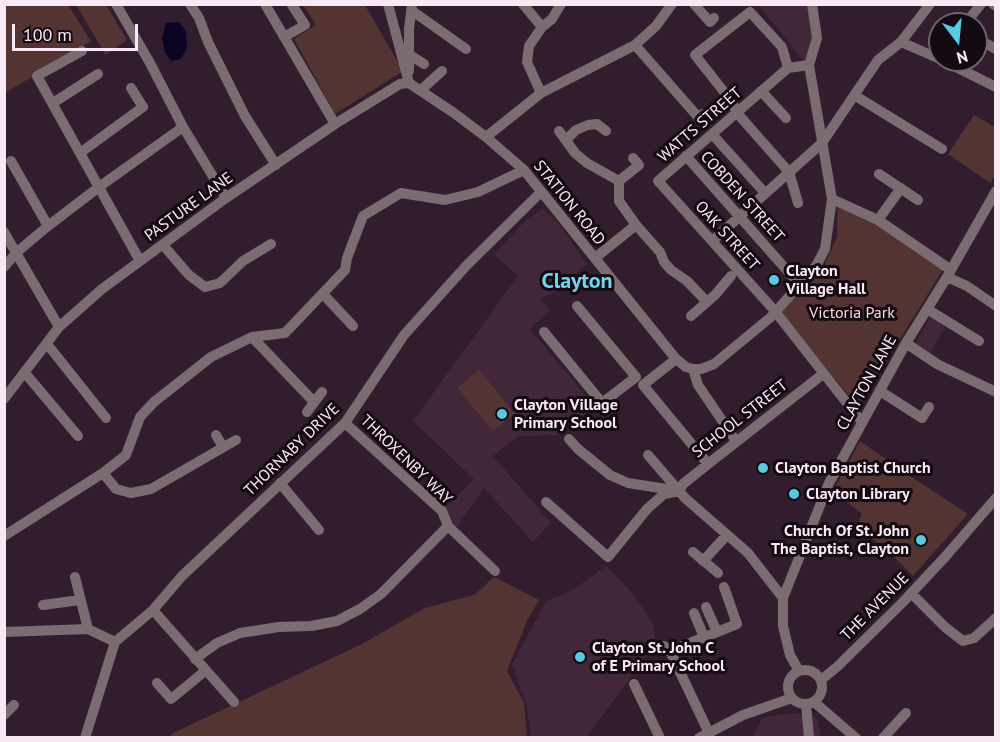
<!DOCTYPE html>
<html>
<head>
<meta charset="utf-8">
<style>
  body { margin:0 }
  #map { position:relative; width:1000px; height:742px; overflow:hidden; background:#321d2e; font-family:"PT Sans",sans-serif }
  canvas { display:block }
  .frame { position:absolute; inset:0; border:6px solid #f8e9f4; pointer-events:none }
  .north { position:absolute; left:928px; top:12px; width:60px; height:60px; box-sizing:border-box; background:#140b12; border:2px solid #6f646c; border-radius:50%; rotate:164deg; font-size:16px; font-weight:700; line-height:24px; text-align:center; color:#f8e9f4 }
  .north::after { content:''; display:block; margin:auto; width:21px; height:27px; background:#58c9e3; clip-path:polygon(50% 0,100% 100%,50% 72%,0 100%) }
  .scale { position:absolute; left:12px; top:24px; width:126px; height:27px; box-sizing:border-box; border:3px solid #f8e9f4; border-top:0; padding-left:8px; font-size:18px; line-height:21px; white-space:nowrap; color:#f8e9f4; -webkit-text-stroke:4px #140b12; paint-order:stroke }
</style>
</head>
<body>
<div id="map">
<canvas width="1000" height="742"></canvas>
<div class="frame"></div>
<div class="north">N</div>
<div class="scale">100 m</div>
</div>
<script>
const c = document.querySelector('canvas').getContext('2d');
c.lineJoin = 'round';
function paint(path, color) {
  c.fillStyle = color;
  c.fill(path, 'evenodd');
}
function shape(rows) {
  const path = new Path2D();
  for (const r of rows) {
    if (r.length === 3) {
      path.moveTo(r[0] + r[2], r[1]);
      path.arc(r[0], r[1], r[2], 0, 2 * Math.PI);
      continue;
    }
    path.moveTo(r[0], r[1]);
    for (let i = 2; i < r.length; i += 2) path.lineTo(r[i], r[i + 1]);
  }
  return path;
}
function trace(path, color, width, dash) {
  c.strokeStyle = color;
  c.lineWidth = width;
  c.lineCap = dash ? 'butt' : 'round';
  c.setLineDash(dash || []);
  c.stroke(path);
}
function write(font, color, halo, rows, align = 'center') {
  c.font = font + ' "PT Sans",sans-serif';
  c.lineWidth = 6;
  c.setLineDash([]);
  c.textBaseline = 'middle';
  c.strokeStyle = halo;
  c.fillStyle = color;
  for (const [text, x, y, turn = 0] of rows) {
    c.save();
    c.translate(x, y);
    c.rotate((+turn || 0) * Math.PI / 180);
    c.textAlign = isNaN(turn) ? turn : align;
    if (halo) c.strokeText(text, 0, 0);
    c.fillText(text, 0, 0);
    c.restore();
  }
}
paint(shape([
  [759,5,808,5,813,41,808,59,803,61],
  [543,209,559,224,587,264,557,291,540,299,550,310,530,329,594,406,557,435,519,436,493,456,551,523,533,542,484,488,453,532,442,511,474,479,413,421,518,276,494,254,527,219],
  [933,312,946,325,930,353,916,343],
  [606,566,624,584,643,608,653,625,655,637,652,647,587,737,531,737,527,706,512,665,546,601,570,592],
  [794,713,813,716,818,720,821,737,752,738,762,718]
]), '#42273b');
paint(shape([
  [5,5,68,5,91,41,5,93],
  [76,5,106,5,127,40,106,55],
  [303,5,365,5,403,71,335,114,294,39,316,25],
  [974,115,995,127,995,175,990,183,948,154],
  [838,198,944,268,858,407,781,313,809,279,824,266,837,237],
  [479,370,515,414,493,431,457,388],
  [860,441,907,474,968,514,913,576,883,546,856,529,862,514,833,491],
  [494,577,539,600,527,621,507,671,524,703,527,737,172,738,171,734,362,644,425,608,474,595]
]), '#543432');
paint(shape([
  [179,22,186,31,187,48,181,59,171,61,165,53,162,38,166,23]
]), '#0b0425');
trace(shape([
  [116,4,150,63,183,127,226,198],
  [190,4,199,18,208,42,245,116,276,165],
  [265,4,335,124],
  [388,4,409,83],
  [523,4,542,27],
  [694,4,710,22,714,18],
  [993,4,996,6],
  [411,10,466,49],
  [965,24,981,4],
  [284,37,305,25,292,5],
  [976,38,996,49],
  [901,42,940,59],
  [635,45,699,118,703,114],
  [82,51,37,76,140,261],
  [410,55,424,64],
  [942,60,996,87],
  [809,65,788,68,658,181,774,310,861,421],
  [788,68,782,47,750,12,695,55,732,102,737,113,789,172,798,203],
  [409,71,409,29,412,4],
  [421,90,442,71],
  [761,91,786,118],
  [541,93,527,62,529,46,542,27,552,19,561,4],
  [854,95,942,149],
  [53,103,98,74],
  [559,131,575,153,587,163,619,181,619,201,636,225],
  [712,134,765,193],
  [486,137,541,93,635,45,656,26,672,4],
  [566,140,576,130,588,125,597,124,606,131],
  [80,153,143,107,131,88],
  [686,156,799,284],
  [11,161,48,226],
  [879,174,918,200],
  [619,181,639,165,633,158],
  [832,199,878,220,951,270],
  [878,220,901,188],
  [4,232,59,327],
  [712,241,822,143,878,60,901,42,930,4],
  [163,245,189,275,205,287,220,283,243,261,271,244],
  [595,258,636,225,660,252,664,262,671,270,687,281,707,302],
  [4,267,17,252,48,226,99,187,183,127],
  [947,277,967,286,996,306],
  [323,294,353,326],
  [927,309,979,341],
  [691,316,715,295,731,276],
  [544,332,602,403,636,377,577,306],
  [252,337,314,402],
  [906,343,937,364,996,392],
  [47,344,106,418],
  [676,359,643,385,708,464],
  [693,369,701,369,714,364,771,317,816,266,825,249,832,199,809,65,817,38,812,4],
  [25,373,78,436],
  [880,391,922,418,929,407],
  [4,399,59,327,102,289,226,198,335,124,400,84,409,83,454,113,486,137,524,170,676,359,686,367,693,369,698,385,736,441],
  [307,412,322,392],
  [345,423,442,511,448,526,495,571],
  [216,435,223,447],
  [569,439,578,449,610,475,628,483,673,490],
  [648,455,685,498,748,553,783,598],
  [103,473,116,489,131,493,151,489,236,440],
  [280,483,319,530],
  [679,491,683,484,708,464,823,374],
  [546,502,608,557,647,509,664,494,679,491],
  [4,536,103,473,126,455,140,417,154,402,211,357,252,337,285,333,345,270,347,258,363,216,401,193,445,200,478,192,524,170],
  [693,552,718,573],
  [703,561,727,535],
  [75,577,88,629],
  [911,593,945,627,963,641,974,638,996,618],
  [43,605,80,600],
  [706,607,717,632],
  [153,610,234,702],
  [694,613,704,637],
  [4,632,88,629,115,642],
  [664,646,670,651,709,733],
  [670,651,737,624,724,587],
  [195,659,217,643,240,633,279,627,311,626,337,621,360,609,381,594,448,526],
  [805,687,17],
  [799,671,790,655,783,626,783,598,829,483,906,343,947,277,996,191],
  [821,680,838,666,903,602,945,557,996,498],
  [157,683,171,699,205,671],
  [634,684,660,738],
  [814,702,856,738],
  [806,704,809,738],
  [4,715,14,705],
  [85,738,115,642,153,610,182,576,345,423,404,335,466,266,541,192],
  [699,738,743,715,792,698],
  [883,738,906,713]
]), '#7a6c70', 10);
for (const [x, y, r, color] of [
  [774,280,6,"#58c9e3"],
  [502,414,6,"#58c9e3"],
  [763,468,6,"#58c9e3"],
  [794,494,6,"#58c9e3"],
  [921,540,6,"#58c9e3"],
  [580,657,6,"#58c9e3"]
]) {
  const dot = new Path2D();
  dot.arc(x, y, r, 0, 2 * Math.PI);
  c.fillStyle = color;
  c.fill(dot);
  trace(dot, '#140b12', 2);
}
write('16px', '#f8e9f4', '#140b12', [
  ["WATTS STREET",700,125,-41],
  ["COBDEN STREET",742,197,48],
  ["STATION ROAD",569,203,51],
  ["PASTURE LANE",189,207,-36],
  ["OAK STREET",727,236,48],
  ["CLAYTON LANE",867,383,-61],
  ["SCHOOL STREET",740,419,-38],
  ["THORNABY DRIVE",292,450,-44],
  ["THROXENBY WAY",406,460,44],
  ["THE AVENUE",875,607,-45]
]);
write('bold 16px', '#f8e9f4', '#140b12', [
  ["Clayton",786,271],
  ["Village Hall",786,289],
  ["Clayton Village",514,405],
  ["Primary School",514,423],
  ["Clayton Baptist Church",775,468],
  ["Clayton Library",806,494],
  ["Church Of St. John",909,531,"right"],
  ["The Baptist, Clayton",909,549,"right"],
  ["Clayton St. John C",592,648],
  ["of E Primary School",592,666]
], 'left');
write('16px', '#fad8d5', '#140b12', [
  ["Victoria Park",852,313]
]);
write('bold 22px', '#70d5ed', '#140b12', [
  ["Clayton",577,282]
]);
</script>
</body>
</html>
